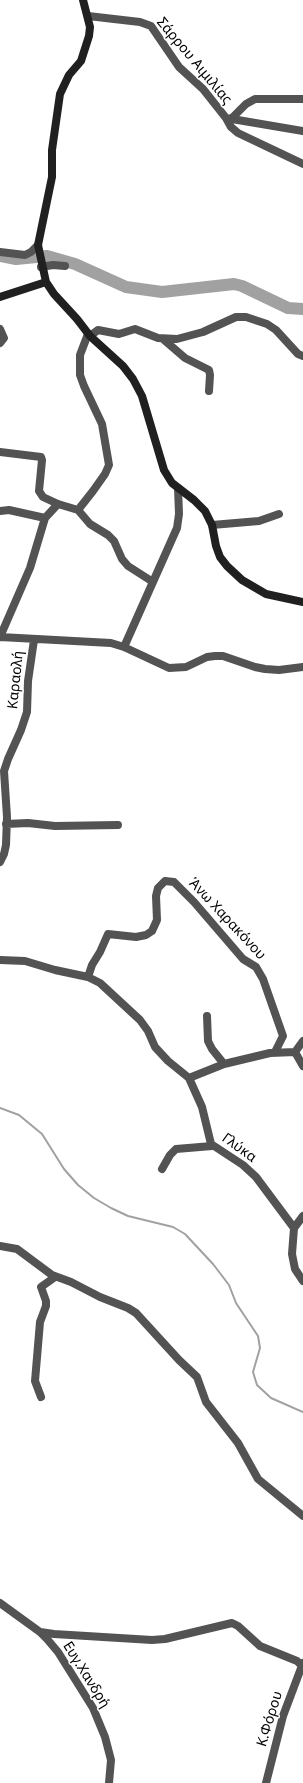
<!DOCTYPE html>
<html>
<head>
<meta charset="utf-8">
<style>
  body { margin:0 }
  canvas { display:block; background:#fff }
</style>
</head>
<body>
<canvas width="303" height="1783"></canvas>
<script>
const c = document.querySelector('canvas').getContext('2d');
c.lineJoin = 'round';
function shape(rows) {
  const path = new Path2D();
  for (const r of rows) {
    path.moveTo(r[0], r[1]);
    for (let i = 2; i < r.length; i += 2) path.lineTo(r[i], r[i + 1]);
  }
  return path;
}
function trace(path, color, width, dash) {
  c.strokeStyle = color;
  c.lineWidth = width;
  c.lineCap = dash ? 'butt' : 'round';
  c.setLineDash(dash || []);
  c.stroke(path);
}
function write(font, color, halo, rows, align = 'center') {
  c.font = font + ' "Noto Sans",sans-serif';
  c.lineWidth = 3;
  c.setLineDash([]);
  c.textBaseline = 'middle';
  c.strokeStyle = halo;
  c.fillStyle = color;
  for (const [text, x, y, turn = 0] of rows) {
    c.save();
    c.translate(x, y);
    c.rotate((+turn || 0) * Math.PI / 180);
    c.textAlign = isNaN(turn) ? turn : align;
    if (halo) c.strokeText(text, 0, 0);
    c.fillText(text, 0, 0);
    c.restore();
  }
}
trace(shape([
  [0,1108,19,1115,42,1134,64,1169,78,1185,94,1198,111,1208,128,1216,173,1227,185,1234,213,1264,229,1285,236,1303,258,1336,260,1348,253,1372,257,1385,271,1398,303,1412]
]), '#a1a1a1', 2);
trace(shape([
  [0,256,16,259,47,256,75,264,126,287,162,292,234,284,242,286,288,308,303,309]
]), '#a1a1a1', 12);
trace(shape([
  [88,16,140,22,151,26,179,67,203,89,226,118,303,131],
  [226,118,231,127,238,133,303,164],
  [230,120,246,104,255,99,303,99],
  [0,252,25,255,31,252,38,245],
  [41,267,53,265,65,266],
  [0,329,4,338,0,343],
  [90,336,98,330,119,334,135,329,158,338,177,339,203,332,236,317,246,317,267,324,276,330,298,354,303,356],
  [163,339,185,358,209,370,210,375,209,391],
  [0,452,41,457,42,460,39,491,43,497,58,504,78,510,93,491,105,474,109,465,102,424,84,386,80,375,80,355,88,334],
  [78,510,90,524,108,535,114,541,122,559,128,566,153,582],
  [0,511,9,510,45,518],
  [212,525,259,521,279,514],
  [0,637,111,643,124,647,169,668,186,667,207,657,215,656,223,656,255,667,265,669,279,670,303,667],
  [0,637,30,568,45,518,58,504],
  [124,647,177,528,179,514,178,488],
  [6,824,28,823,55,826,118,825],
  [0,862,4,854,6,845,7,817,4,771,8,759,21,730,27,712,28,681,34,640],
  [0,960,25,961,55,970,88,977,100,983,140,1020,148,1031,155,1047,168,1061,189,1078,224,1064,270,1053,295,1052],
  [88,977,92,965,100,952,108,934,136,937,146,935,152,931,157,920,156,896,158,888,165,881,174,882,194,902,243,959,256,967,263,979,283,1036,275,1052],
  [207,1016,208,1041,212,1049,224,1064],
  [295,1052,303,1066],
  [295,1052,303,1041],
  [189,1078,202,1107,211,1144,243,1165,256,1177,294,1228],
  [162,1169,170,1155,176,1149,212,1146],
  [303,1216,294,1228,292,1254,295,1269,303,1281],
  [0,1246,17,1249,52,1275,71,1282,100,1297,128,1308,136,1313,179,1360,197,1377,206,1402,238,1443,258,1479,303,1516],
  [41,1397,35,1381,40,1322,46,1306,46,1301,41,1287,55,1277],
  [0,1603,40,1632,47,1639,58,1652,93,1708,105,1737,111,1760,109,1783],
  [40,1632,54,1634,152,1640,165,1639,232,1623,238,1626,260,1646,297,1661,303,1667],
  [266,1783,283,1716,303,1663]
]), '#535353', 8);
trace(shape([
  [83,0,90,27,89,36,81,61,69,75,60,94,52,150,52,177,38,245,46,282,54,294,77,319,90,336,123,366,133,379,142,396,164,470,172,483,194,500,205,511,212,525,216,546,220,557,227,566,242,580,266,594,303,602],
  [0,297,46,282]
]), '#202020', 8);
write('14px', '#000', '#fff', [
  ["Σάρρου Αιμιλίας",194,61,50],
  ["Καραολή",16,680,-84],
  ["Άνω Χαρακόνου",227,919,47],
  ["Γλύκα",239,1148,36],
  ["Ευγ.Χανδρή",86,1675,58],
  ["Κ.Φόρου",270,1719,-73]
]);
</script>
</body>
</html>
